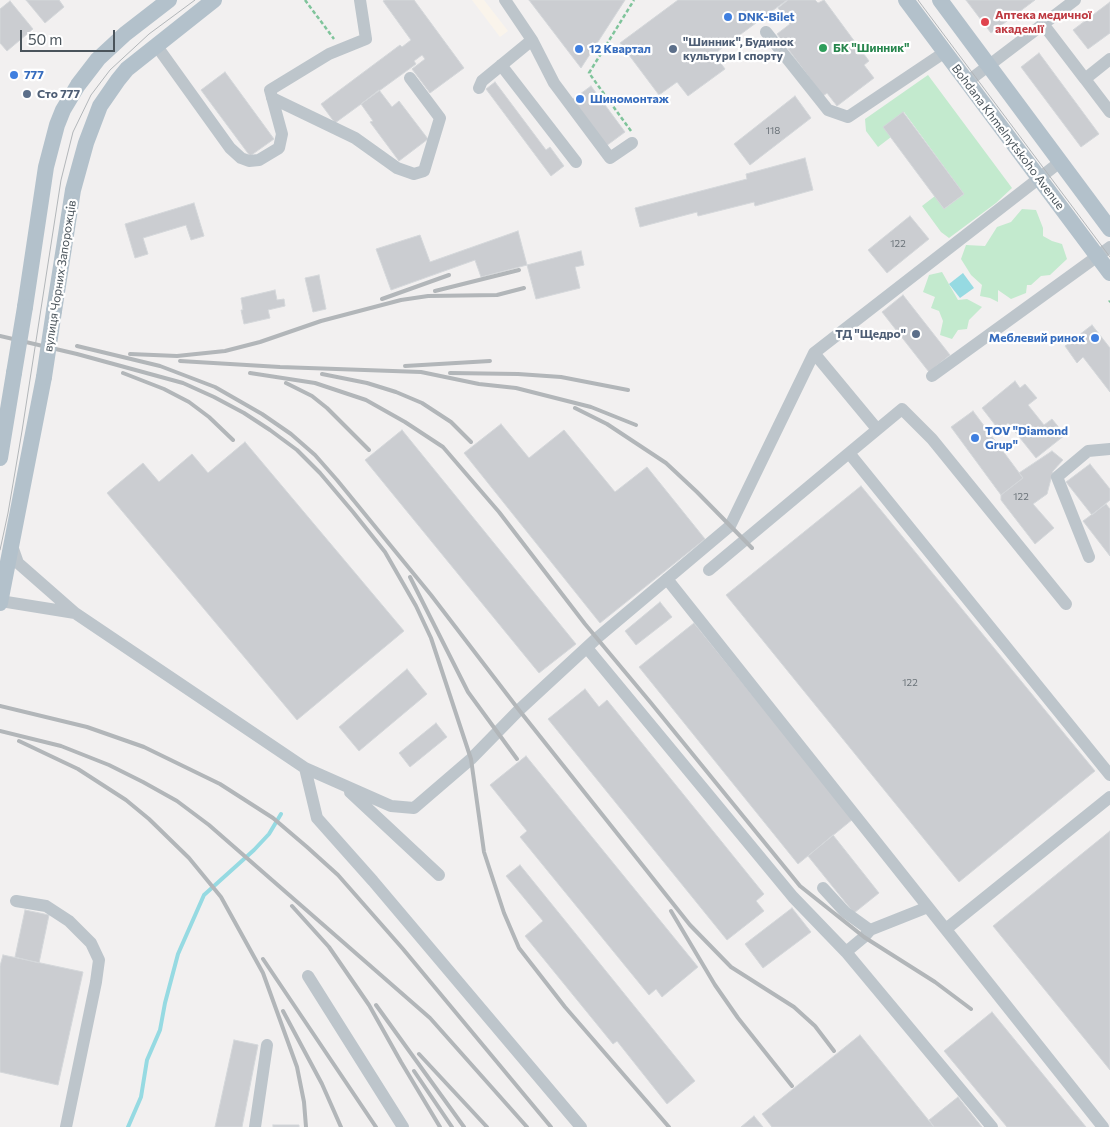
<!DOCTYPE html>
<html>
<head>
<meta charset="utf-8">
<style>
  body { margin:0 }
  #map { position:relative; width:1110px; height:1127px; overflow:hidden; background:#f2f0f0; font-family:Commissioner,sans-serif }
  canvas { display:block }
  .scale { position:absolute; left:20px; top:30px; width:95px; height:22px; box-sizing:border-box; border:2px solid #4a545b; border-top:0; padding-left:6px; font-size:15px; line-height:18px; white-space:nowrap; color:#4a545b; -webkit-text-stroke:4px #fff; paint-order:stroke }
</style>
</head>
<body>
<div id="map">
<canvas width="1110" height="1127"></canvas>
<div class="scale">50 m</div>
</div>
<script>
const c = document.querySelector('canvas').getContext('2d');
c.lineJoin = 'round';
function paint(path, color) {
  c.fillStyle = color;
  c.fill(path, 'evenodd');
}
function shape(rows) {
  const path = new Path2D();
  for (const r of rows) {
    path.moveTo(r[0], r[1]);
    for (let i = 2; i < r.length; i += 2) path.lineTo(r[i], r[i + 1]);
  }
  return path;
}
function trace(path, color, width, dash) {
  c.strokeStyle = color;
  c.lineWidth = width;
  c.lineCap = dash ? 'butt' : 'round';
  c.setLineDash(dash || []);
  c.stroke(path);
}
function write(font, color, halo, rows, align = 'center') {
  c.font = font + ' Commissioner,sans-serif';
  c.lineWidth = 4.5;
  c.setLineDash([]);
  c.textBaseline = 'middle';
  c.strokeStyle = halo;
  c.fillStyle = color;
  for (const [text, x, y, turn = 0] of rows) {
    c.save();
    c.translate(x, y);
    c.rotate((+turn || 0) * Math.PI / 180);
    c.textAlign = isNaN(turn) ? turn : align;
    if (halo) c.strokeText(text, 0, 0);
    c.fillText(text, 0, 0);
    c.restore();
  }
}
paint(shape([
  [472,0,484,0,508,31,500,37]
]), '#faf4eb');
paint(shape([
  [928,75,1012,188,996,203,949,238,941,232,922,206,935,196,944,209,964,194,904,112,891,137,878,147,866,131,865,119],
  [1022,209,1036,210,1043,228,1043,236,1052,241,1062,244,1067,259,1050,275,1041,276,1031,285,1027,285,1026,293,1011,299,998,290,998,302,990,298,980,296,982,285,971,275,961,259,966,245,985,246,997,227,1011,222],
  [942,272,958,300,967,299,982,307,969,320,967,329,958,330,952,339,940,335,943,321,939,311,931,308,935,297,923,292,929,275]
]), '#c3eace');
paint(shape([
  [963,273,974,288,960,298,949,284]
]), '#96dae2');
trace(shape([
  [128,1127,141,1097,147,1060,160,1030,165,1003,178,954,204,895,254,850,269,834,281,814]
]), '#96dae2', 4);
const building = shape([
  [26,0,59,0,64,7,45,23,26,0],
  [385,0,414,0,464,68,430,93,412,69,425,59,422,55,414,61,416,64,335,123,321,104,400,45,402,47,411,40,383,1,385,0],
  [529,0,625,0,581,68,529,0],
  [678,0,787,0,714,54,725,69,688,96,677,82,659,95,620,43,678,0],
  [788,0,815,0,818,3,824,0,869,61,864,65,874,78,837,106,827,93,823,96,777,34,790,24,778,8,788,0],
  [966,0,1035,0,991,33,966,0],
  [10,1,33,29,7,51,0,43,0,9,10,1],
  [1110,2,1110,33,1088,49,1073,30,1110,2],
  [1039,53,1099,134,1081,147,1021,67,1039,53],
  [225,72,274,139,250,156,201,90,225,72],
  [495,82,546,150,550,147,564,166,551,176,486,89,495,82],
  [591,86,625,132,606,146,572,100,591,86],
  [379,90,392,107,399,101,428,139,399,161,370,122,373,121,361,104,379,90],
  [795,96,811,118,750,165,734,144,795,96],
  [903,112,964,194,944,209,883,127,903,112],
  [805,158,813,190,755,206,754,202,698,216,697,212,640,227,635,208,747,179,746,174,805,158],
  [194,203,204,236,191,240,186,225,143,238,148,254,135,258,125,224,194,203],
  [910,216,929,239,887,273,868,250,910,216],
  [518,231,527,265,481,277,475,260,391,290,376,249,420,235,430,262,518,231],
  [581,251,584,265,575,267,580,288,536,299,527,265,581,251],
  [319,275,326,309,313,312,305,278,319,275],
  [275,290,277,300,284,299,285,306,268,310,270,318,244,324,241,310,243,310,241,298,275,290],
  [903,295,950,355,929,372,882,312,903,295],
  [1092,325,1110,348,1110,392,1083,357,1077,363,1065,346,1092,325],
  [1015,381,1020,388,1025,384,1037,398,1028,405,1044,425,1052,419,1065,435,1036,458,1008,423,999,430,982,408,1015,381],
  [973,411,1023,478,1001,495,951,427,973,411],
  [501,424,529,458,564,430,615,492,647,467,705,539,600,623,464,453,501,424],
  [402,430,576,644,539,673,365,460,402,430],
  [245,442,404,631,297,720,107,493,143,463,159,482,192,454,208,473,245,442],
  [1052,451,1063,460,1053,471,1047,494,1033,504,1054,528,1035,544,1001,500,1001,495,1023,478,1019,473,1052,451],
  [1090,464,1110,489,1110,500,1092,515,1066,482,1090,464],
  [861,486,1095,771,959,882,726,595,861,486],
  [1106,504,1110,509,1110,556,1083,521,1106,504],
  [660,602,672,617,636,645,625,631,660,602],
  [694,623,853,819,798,864,639,667,694,623],
  [407,669,427,694,359,751,339,727,407,669],
  [585,689,599,707,607,700,764,894,756,901,764,911,727,940,548,719,585,689],
  [436,723,447,737,410,767,399,753,436,723],
  [526,756,698,967,662,997,656,989,649,995,520,837,527,831,490,785,526,756],
  [1110,831,1110,1070,993,926,1110,831],
  [833,835,879,893,854,913,808,856,833,835],
  [520,865,695,1081,667,1104,617,1041,613,1044,525,936,543,921,506,876,520,865],
  [792,908,811,932,763,968,745,944,792,908],
  [25,910,49,915,39,963,15,957,25,910],
  [3,955,83,972,58,1085,0,1072,0,966,3,955],
  [992,1012,1086,1127,1007,1127,944,1051,992,1012],
  [860,1035,934,1127,772,1127,762,1114,860,1035],
  [234,1040,258,1045,242,1127,215,1127,234,1040],
  [958,1097,982,1127,934,1127,929,1120,958,1097],
  [754,1116,763,1127,741,1127,754,1116],
  [273,1125,299,1125,299,1127,273,1127,273,1125]
]);
paint(building, '#cbcdd1');
trace(building, '#d4d7da', 1);
trace(shape([
  [305,0,334,39],
  [631,131,589,73,634,0],
  [1109,302,1110,301]
]), '#7fc49b', 2.5, [4, 2.5]);
trace(shape([
  [505,0,532,40,554,83,610,158,632,143],
  [1043,24,1085,79,1110,59],
  [766,32,828,110,848,117,945,52],
  [156,45,230,148,241,158,249,161,259,160,279,148,282,134,270,90,329,54,366,39,360,0],
  [501,65,576,162],
  [1085,79,1110,112],
  [967,82,1075,0],
  [479,88,482,81,532,40],
  [272,98,355,138,397,168,414,174,424,171,440,118,410,78],
  [814,353,877,429],
  [932,376,1110,247],
  [849,453,902,409,932,439,1066,604],
  [12,546,18,563,75,613,305,768,391,806,414,808,471,759,519,710,597,638,730,526,814,353,1060,162],
  [1089,557,1057,477,1088,451,1110,449],
  [709,570,849,453,1110,775],
  [667,579,1103,1127],
  [0,601,75,613],
  [587,648,793,897,846,952,864,937,870,930,928,907],
  [305,768,317,818,373,881,581,1127],
  [350,792,439,875],
  [823,888,845,912,870,930],
  [16,901,46,906,69,921,91,943,99,960,96,982,66,1127],
  [946,929,1110,797],
  [846,952,992,1127],
  [308,976,403,1127],
  [255,1127,267,1045]
]), '#bdc5cb', 12);
trace(shape([
  [906,0,1110,273],
  [940,0,1110,229],
  [25,307,46,167,57,125,63,110,78,85,98,59,125,34,169,0],
  [54,311,73,190,86,143,100,106,118,80,127,69,214,0],
  [0,458,14,373],
  [0,603,44,377]
]), '#b3c1cb', 16);
trace(shape([
  [918,0,1110,257],
  [0,550,8,513,22,431,61,180,73,132,91,95,110,70,149,34,195,0]
]), '#b2b6b9', 1);
trace(shape([
  [435,291,519,270],
  [382,299,449,275],
  [0,336,77,354,183,383,214,397,244,413,270,430,297,450,320,473,353,512,385,552,416,606,431,638,471,759,484,852,504,913,519,948,565,1007,669,1127],
  [77,346,160,366,215,387,262,414,291,434,315,455,337,480,431,595,519,710,690,925,731,967,794,1007,815,1026,834,1051],
  [130,354,177,356,225,351,260,342,321,321,401,300,428,296,497,295,524,288],
  [180,361,280,367,421,372,479,384,516,388,591,407,636,425],
  [405,366,490,361],
  [123,373,164,389,189,402,209,417,233,440],
  [250,373,315,383,366,400,405,422,443,447,499,512,585,624,651,703,800,886,864,937,935,982,971,1009],
  [450,373,518,374,561,377,628,390],
  [322,374,367,383,396,392,422,403,451,422,471,442],
  [286,383,312,396,327,408,369,450],
  [575,408,607,424,666,463,697,492,752,548],
  [410,577,468,692,517,759],
  [0,706,87,727,144,747,220,784,273,818,307,847,338,875,403,949,551,1127],
  [0,731,61,746,109,765,143,782,177,801,209,825,430,1018,527,1127],
  [19,741,78,769,126,800,149,819,189,858,221,897,263,973,297,1067,304,1102,306,1127],
  [292,906,329,947,369,1005,401,1062,440,1127],
  [671,911,715,985,738,1018,792,1086],
  [263,959,376,1127],
  [376,1005,464,1127],
  [283,1011,322,1084,341,1127],
  [419,1054,487,1127],
  [414,1071,452,1127]
]), '#b2b6b9', 4);
trace(shape([
  [14,373,25,307],
  [44,377,54,311]
]), '#b3c1cb', 16);
for (const [x, y, r, color] of [
  [728,17,5,"#3f7fe0"],
  [985,22,5,"#e0444e"],
  [823,48,5,"#2e9e5b"],
  [579,49,5,"#3f7fe0"],
  [673,49,5,"#5c6f8a"],
  [14,75,5,"#3f7fe0"],
  [27,94,5,"#5c6f8a"],
  [580,99,5,"#3f7fe0"],
  [916,334,5,"#5c6f8a"],
  [1095,338,5,"#3f7fe0"],
  [975,438,5,"#3f7fe0"]
]) {
  const dot = new Path2D();
  dot.arc(x, y, r, 0, 2 * Math.PI);
  c.fillStyle = color;
  c.fill(dot);
  trace(dot, '#fff', 2);
}
write('10px', '#6a7278', null, [
  ["118",773,131],
  ["122",898,244],
  ["122",1021,497],
  ["122",910,683]
]);
write('bold 12px', '#be3a42', '#fff', [
  ["Аптека медичної",995,15],
  ["академії",995,29]
], 'left');
write('bold 12px', '#366cbe', '#fff', [
  ["DNK-Bilet",738,17],
  ["12 Квартал",589,49],
  ["777",24,75],
  ["Шиномонтаж",590,99],
  ["Меблевий ринок",1085,338,"right"],
  ["TOV \"Diamond",985,431],
  ["Grup\"",985,445]
], 'left');
write('bold 12px', '#4e5e75', '#fff', [
  ["\"Шинник\", Будинок",683,42],
  ["культури і спорту",683,56],
  ["Сто 777",37,94],
  ["ТД \"Щедро\"",906,334,"right"]
], 'left');
write('bold 12px', '#27864d', '#fff', [
  ["БК \"Шинник\"",833,48]
], 'left');
write('12px', '#4a545b', '#fff', [
  ["Bohdana Khmelnytskoho Avenue",1008,137,53],
  ["вулиця Чорних Запорожців",60,276,-81]
]);
</script>
</body>
</html>
